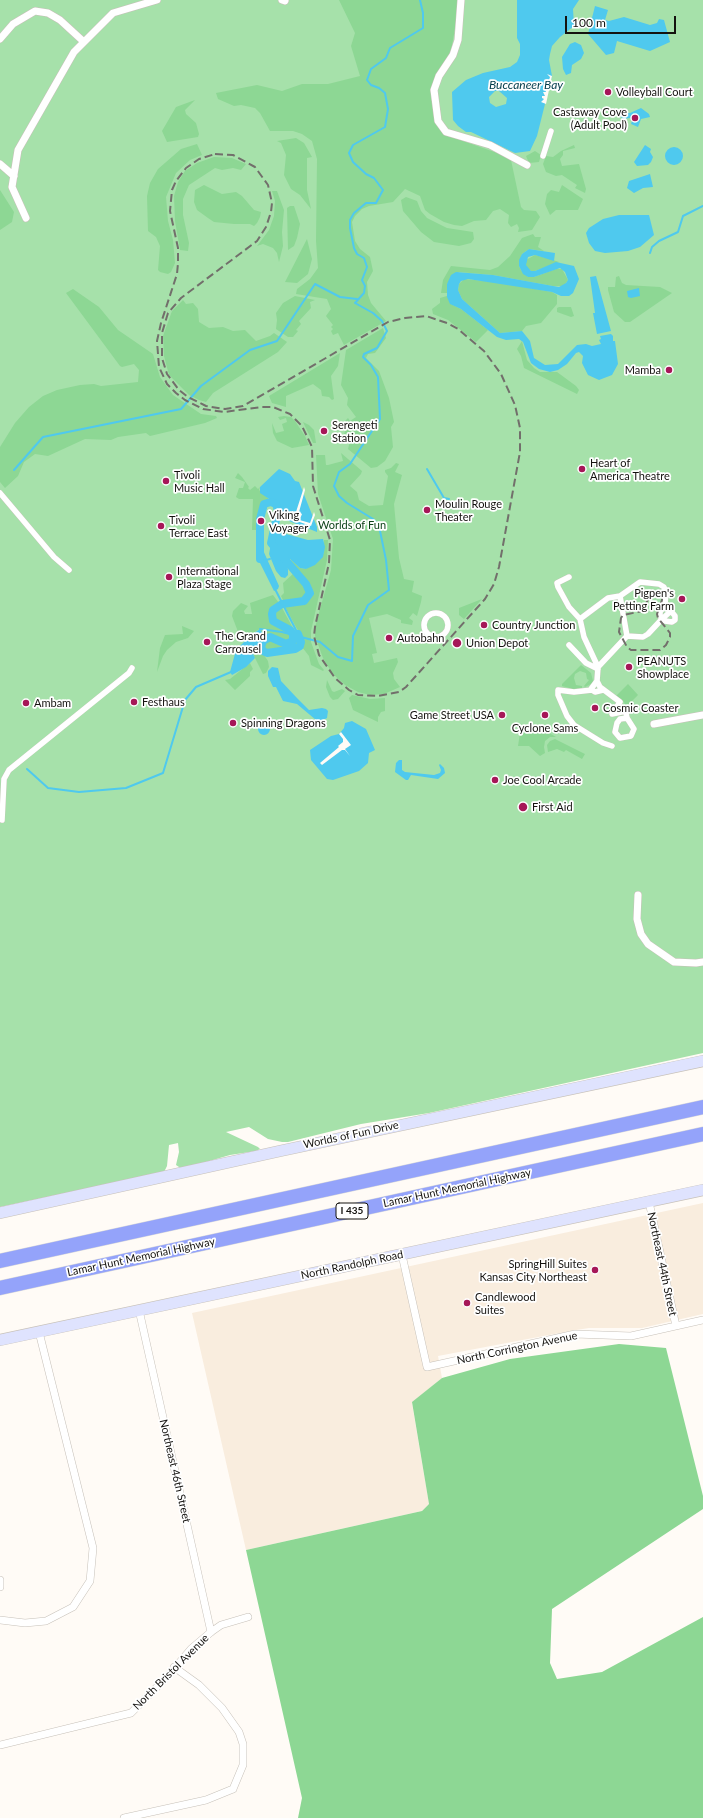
<!DOCTYPE html>
<html>
<head>
<meta charset="utf-8">
<style>
  body { margin:0 }
  #map { position:relative; width:703px; height:1818px; overflow:hidden; background:#fffbf6; font-family:Lato,sans-serif }
  canvas { display:block }
  .scale { position:absolute; left:565px; top:16px; width:111px; height:18px; box-sizing:border-box; border:2px solid #14120f; border-top:0; padding-left:5px; font-size:12px; line-height:14px; white-space:nowrap; color:#14120f; -webkit-text-stroke:3px #fff; paint-order:stroke }
</style>
</head>
<body>
<div id="map">
<canvas width="703" height="1818"></canvas>
<div class="scale">100 m</div>
</div>
<script>
const c = document.querySelector('canvas').getContext('2d');
c.lineJoin = 'round';
function paint(path, color) {
  c.fillStyle = color;
  c.fill(path, 'evenodd');
}
function shape(rows) {
  const path = new Path2D();
  for (const r of rows) {
    if (r.length === 3) {
      path.moveTo(r[0] + r[2], r[1]);
      path.arc(r[0], r[1], r[2], 0, 2 * Math.PI);
      continue;
    }
    path.moveTo(r[0], r[1]);
    for (let i = 2; i < r.length; i += 2) path.lineTo(r[i], r[i + 1]);
  }
  return path;
}
function trace(path, color, width, dash) {
  c.strokeStyle = color;
  c.lineWidth = width;
  c.lineCap = dash ? 'butt' : 'round';
  c.setLineDash(dash || []);
  c.stroke(path);
}
function write(font, color, halo, rows, align = 'center') {
  c.font = font + ' Lato,sans-serif';
  c.lineWidth = 3.5;
  c.setLineDash([]);
  c.textBaseline = 'middle';
  c.strokeStyle = halo;
  c.fillStyle = color;
  for (const [text, x, y, turn = 0] of rows) {
    c.save();
    c.translate(x, y);
    c.rotate((+turn || 0) * Math.PI / 180);
    c.textAlign = isNaN(turn) ? turn : align;
    if (halo) c.strokeText(text, 0, 0);
    c.fillText(text, 0, 0);
    c.restore();
  }
}
paint(shape([
  [703,1203,703,1314,642,1328,589,1328,570,1331,438,1356,442,1378,412,1403,429,1504,422,1511,246,1550,192,1313]
]), '#f9edde');
paint(shape([
  [0,0,703,0,703,1053,429,1113,361,1124,288,1142,282,1142,268,1139,249,1127,226,1132,258,1147,260,1149,256,1151,230,1155,182,1169,176,1165,179,1152,178,1143,169,1145,167,1166,164,1172,0,1207]
]), '#a6e1aa');
paint(shape([
  [339,0,458,0,459,6,451,51,433,85,443,131,463,141,503,155,511,160,521,207,524,210,536,211,540,217,532,230,518,232,519,228,517,224,511,227,508,223,509,215,500,209,493,211,486,220,474,221,462,226,454,225,444,222,430,214,425,210,420,196,405,189,393,202,369,206,362,209,355,216,352,222,355,241,360,249,370,257,373,271,367,282,368,295,371,303,386,321,344,345,338,333,333,335,331,331,333,329,331,327,333,325,326,316,331,309,327,299,296,294,297,289,310,279,318,268,316,241,317,159,312,141,302,134,293,131,270,131,260,113,255,108,241,105,234,106,218,99,216,93,257,85,282,91,302,84,328,84,360,76,351,46,355,33],
  [195,100,185,110,186,114,196,123,199,134,198,137,167,142,162,131,176,107],
  [296,138,304,143,312,157,307,158,307,190,311,209,300,195,291,189,284,175,286,155,281,143,277,141],
  [197,144,202,155,190,160,176,173,166,197,168,221,173,240,175,263,171,272,168,274,160,272,158,270,160,246,156,237,148,231,147,196,150,183,158,169,173,156,181,149],
  [574,145,575,148,563,151,563,155,560,159,562,166,579,164,586,189,585,193,575,188,577,185,562,175,556,176,546,172,543,164,546,156,553,157,561,151],
  [535,151,541,155,539,162,529,163,526,156],
  [214,157,232,158,246,164,241,170,233,168,222,170,215,168,189,185,183,199,183,215,189,243,188,251,180,250,175,221,174,196,178,182,185,171,197,163],
  [204,185,222,194,236,192,242,196,254,210,261,212,260,217,257,223,254,226,250,224,234,224,214,222,208,218,197,210,194,202,195,190],
  [562,185,583,199,578,210,556,210,550,215,545,204,547,194,551,190,559,192],
  [0,190,14,212,12,222,0,230],
  [272,191,277,191,284,210,282,232,283,246,279,262,277,253,273,248,263,244,257,246,269,230,274,216,275,201],
  [406,197,417,201,421,211,427,218,447,228,473,232,474,239,471,243,459,246,434,242,421,232,403,211,401,200],
  [290,206,294,206,300,224,297,238,294,246,288,250,287,208],
  [533,234,535,237,541,237,538,247,544,251,529,249,522,254,519,266,521,270,528,277,534,277,556,269,562,269,568,280,564,286,553,286,493,275,459,272,447,284,447,293,441,293,443,280,451,266,490,270,498,267,510,256,522,238],
  [307,239,312,259,308,274,297,283,285,282],
  [535,255,550,259,559,262,535,271,531,271,526,267,526,260],
  [619,276,622,283,626,285,660,287,672,293,630,322,625,322,614,312,608,290,608,287,615,287,616,277],
  [464,279,496,282,552,292,557,295,557,304,541,323,526,326,522,331,500,333,462,299,458,290,459,284],
  [73,289,99,307,118,330,153,354,160,377,173,395,201,414,216,416,217,418,205,423,150,436,146,433,118,437,111,440,85,439,48,456,35,454,24,462,18,476,5,488,0,482,0,447,15,423,29,407,43,396,57,390,80,385,94,384,101,386,138,382,139,370,134,364,122,367,120,366,66,293],
  [295,296,315,300,310,302,311,308,299,321,301,324,296,330,298,331,293,337,288,337,276,329,277,320,276,313,283,303],
  [447,296,451,304,461,309,488,330,476,342,448,320,433,314,432,309,440,303,440,298],
  [183,300,186,304,193,303,198,309,199,322,209,328,223,327,233,331,245,330,256,341,270,336,274,333,287,342,278,352,213,393,206,402,199,400,189,395,169,375,164,356,163,336,172,311],
  [559,307,571,307,574,316,571,317,557,312,557,308],
  [383,328,386,338,375,353,368,354,366,358,379,371,389,398,394,422,391,427,393,447,385,461,377,467,371,468,348,449,350,441,344,434,348,425,345,421,348,418,350,421,356,417,347,405,348,398,341,385,346,350],
  [522,341,527,360,534,368,540,372,557,372,576,386,579,390,577,394,524,368,521,356,517,349],
  [340,353,338,366,331,376,334,399,332,400,329,397,322,396,321,390,313,384,286,396,286,407,272,403,269,396],
  [284,416,291,417,295,421,305,436,309,445,292,448,277,441,273,433,272,423,276,433,284,431,282,424,287,422,286,418,280,420,278,417],
  [303,422,309,425,314,430,316,443,313,443],
  [341,453,362,471,361,474,350,486,357,492,359,500,369,506,383,505,388,476,385,472,385,470,391,468,396,463,399,464,395,472,402,475,394,504,399,558,404,579,414,581,412,592,422,596,421,602,417,616,413,613,409,618,413,621,412,625,401,623,401,620,387,614,369,618,377,653,372,654,374,663,397,658,398,662,393,673,394,679,400,687,384,694,370,695,358,692,345,685,332,673,323,658,315,636,315,627,331,570,333,539,318,494,316,455,325,455,326,465,328,465,343,461],
  [238,473,242,477,249,487,248,488,250,490,255,486,258,489,260,487,259,490,271,501,266,501,262,505,256,530,252,530,253,499,239,499,236,497,239,488,243,488,245,482,235,478],
  [324,540,328,540,327,560,311,631,311,642,319,664,324,670,323,671,311,665,309,656,302,647,302,638,284,605,305,603,310,598,311,594,309,584,288,561,291,560,300,568,306,569,324,553],
  [294,573,308,588,307,597,301,600,284,602,281,596,284,593,283,583],
  [273,595,279,603,270,612,270,619,274,625,288,631,292,635,292,640,287,643,273,637,266,636,264,638,260,629,256,631,244,642,240,637,232,616,233,611,241,603,248,606,244,611,245,614,252,614,250,603],
  [482,599,464,619,459,615,459,608],
  [281,606,300,641,295,648,268,651,263,646,264,641,269,639,289,646,295,640,292,631,273,619,273,613],
  [182,626,194,631,188,638,176,642,167,650,163,656,157,672,160,648,165,635,183,634],
  [259,648,268,661,269,667,266,673,263,674,253,654],
  [250,663,253,669,250,672,250,676,235,690,225,680,230,679],
  [581,665,591,673,593,681,591,684,585,687,584,686,589,680,587,679,586,673,580,671,575,674,574,678,576,685,582,686,582,688,573,689,562,686,562,684],
  [327,680,332,691,334,692,342,689,345,691,338,699,333,700,330,697,326,687],
  [628,684,638,695,626,707,624,702,616,696],
  [352,695,370,699,385,698,385,711,381,712,378,717,378,722,353,710,349,698],
  [531,727,546,730,546,731,556,737,550,737,545,741,544,747,545,753,540,756,529,746,518,746,520,733],
  [555,739,585,754,582,759,566,750,564,752,557,749,548,752,547,745,550,741],
  [619,1344,666,1348,703,1496,703,1509,552,1609,550,1663,557,1679,602,1672,703,1617,703,1818,298,1818,302,1798,246,1550,422,1511,429,1504,412,1402,442,1378,510,1359]
]), '#8dd794');
paint(shape([
  [517,0,579,0,573,9,574,26,560,37,552,46,550,54,549,60,552,76,537,136,530,151,515,153,471,132,466,132,458,126,453,120,452,92,466,80,483,73,510,67,517,62,520,55,520,44,517,38],
  [495,91,499,91,507,98,506,104,496,107,490,103,489,97],
  [595,6,608,10,605,20,609,21,624,17,650,25,657,23,659,19,664,20,670,42,650,51,617,41,614,53,606,55,588,34],
  [575,42,581,45,584,53,581,59,572,65,571,73,566,75,563,69,562,57,570,44],
  [641,108,649,114,650,117,641,119,638,127,631,124,632,121,630,118,623,119,620,116,622,112,630,113],
  [645,145,651,149,650,152,653,157,651,162,648,165,637,166,634,162],
  [674,156,9],
  [650,174,653,187,643,188,634,193,627,188,629,181],
  [619,215,649,215,654,235,640,247,628,251,605,253,595,251,589,243,586,233,589,228,603,219],
  [529,249,555,253,554,261,535,255,528,257,526,265,531,271,535,271,556,262,574,266,579,279,573,293,569,296,561,296,552,292,468,279,461,281,459,284,458,290,462,299,500,333,522,331,530,341,534,358,545,365,558,364,577,345,586,344,592,346,601,344,599,340,601,339,600,336,611,334,613,336,613,341,615,341,618,364,612,375,599,380,588,375,582,363,583,356,579,352,576,353,567,364,558,370,550,372,539,369,531,363,523,342,519,339,506,340,497,337,461,309,450,304,447,297,447,284,451,275,456,272,493,275,553,286,559,287,566,283,568,280,565,272,560,268,534,277,528,277,523,274,519,266,519,260,522,254],
  [596,276,611,331,597,334,593,313,595,313,590,277],
  [639,288,640,296,631,298,628,297,627,291],
  [279,469,290,474,295,481,299,482,317,527,317,532,284,519,277,504,260,493,260,487],
  [275,531,308,540,323,539,325,547,323,557,315,565,306,569,300,568,290,559,286,560,285,563,288,569,288,575,285,578,281,577,276,571,269,554,273,533],
  [259,550,263,550,279,586,278,589,274,591,259,561],
  [260,629,264,636,263,651,261,652,259,648,257,649,253,654,255,658,246,667,232,675,230,672,236,650,250,636],
  [272,667,278,668,281,681,296,697,309,710,322,708,326,709,328,711,327,718,323,720,316,720,297,704,283,701,276,687,273,687,268,676,268,671],
  [352,721,366,729,375,750,369,753,368,763,359,771,333,780,327,779,311,760,310,750,331,736,339,734,344,728,345,723],
  [264,729,6],
  [399,760,402,760,402,770,405,772,434,775,440,773,441,770,439,765,440,764,444,768,445,773,438,779,411,775,408,780,406,780,395,772,396,763]
]), '#4fc9ee');
paint(shape([
  [547,74,552,76,546,104,541,102,544,99,542,98,542,96,545,96,543,92,546,92,544,87,547,86,545,85,545,83,548,83,548,81,546,79,549,80,550,77],
  [304,487,305,490,299,512,302,514,300,519,296,519,310,523,314,512,315,515,311,526,294,520,295,517,290,516,292,511,296,512],
  [341,732,351,745,345,749,350,756,345,750,342,750,322,765,320,763,339,747,338,746,343,742,343,739,339,734]
]), '#fffbf6');
trace(shape([
  [650,253,652,247,659,241,678,232,683,216,703,206],
  [427,469,444,498,449,499],
  [14,470,43,437,181,409,201,386,250,350,277,341,315,284,340,297,357,299],
  [266,560,270,559],
  [275,589,298,634],
  [260,629,282,632,320,642,338,657,352,661,353,636,368,605,389,590,386,560,379,526,373,519,347,503,339,496,334,486,339,472,350,464,380,419,378,377,371,365,363,357,364,354,377,348,387,331,382,321,373,313,355,303,364,293,365,286,362,280,367,267,364,258,357,254,354,248,350,228,350,220,354,213,366,203,376,203,383,190,374,178,366,174,353,162,349,153,353,145,385,127,388,109,385,93,379,88,371,85,367,80,371,69,386,58,390,48,423,28,423,13,420,0],
  [27,769,48,788,79,792,126,788,163,773,185,700,196,687,231,672]
]), '#4fc9ee', 2);
trace(shape([
  [260,559,260,519,264,504,271,502,276,504,278,511,271,543,306,584,310,593,304,601,282,604,273,610,272,614,273,621,290,630,293,634,293,641,286,644,270,637,263,641,261,647,263,651,267,653,295,649,300,646,301,642,298,634]
]), '#4fc9ee', 8);
const pedestrian = shape([
  [543,156,551,131],
  [0,493,54,557,69,570],
  [569,577,557,583,558,587,569,607,580,619,608,598,620,596],
  [436,625,12],
  [580,619,584,637,598,667],
  [627,636,620,596,640,582,659,584,664,587,666,593,665,604],
  [569,645,586,663,598,669],
  [597,681,591,689,592,690,595,692,603,690],
  [592,690,574,692,558,690,558,695,567,716,574,725,603,743,612,746],
  [625,708,627,718,634,729,631,736,620,738,615,732,617,723,620,719,627,718],
  [626,711,612,714,620,702,600,687,597,681,598,667,627,636,643,637,648,634,662,619,671,611,675,616,675,620,672,622,665,621,662,619,660,616,660,612,665,604,671,611],
  [2,820,4,779,9,770,129,673,132,668]
]);
const minor = shape([
  [282,0,285,1],
  [461,0,458,40,453,55,439,76,434,90,438,121,446,132,490,145,527,165],
  [0,39,13,24,35,11,48,13,60,20,84,42],
  [0,164,14,176],
  [26,218,12,187,18,150,74,52,113,13,157,0],
  [654,724,703,715],
  [638,895,637,919,641,934,648,944,674,962,696,963,703,962],
  [649,1202,676,1326],
  [402,1255,427,1367,575,1334,631,1336,703,1320],
  [139,1310,211,1632],
  [0,1580,0,1587],
  [0,1620,25,1623,46,1621,73,1607,90,1581,93,1548,39,1332],
  [174,1667,199,1685,222,1708,239,1732,243,1744,243,1765,233,1789],
  [0,1745,131,1713,168,1676,191,1649,211,1632,221,1625,248,1617],
  [124,1818,206,1800,233,1789]
]);
const secondary = shape([
  [0,1213,280,1151,703,1061],
  [0,1340,703,1190]
]);
const motorway = shape([
  [0,1261,703,1107],
  [0,1288,703,1134]
]);
trace(pedestrian, '#c7c1b9', 6);
trace(minor, '#c7c1b9', 8);
trace(secondary, '#c7c1b9', 12);
trace(motorway, '#d9d9d9', 15);
trace(pedestrian, '#fff', 5.5);
trace(minor, '#fff', 7);
trace(secondary, '#dfe3fe', 11);
trace(motorway, '#94a3fa', 14);
trace(shape([
  [215,154,233,155,255,167,268,185,272,203,271,212,266,227,257,241,181,298,168,313,162,333,162,358,167,374,179,390,188,397,206,406,225,409,243,406,388,322,405,318,426,316,447,323,458,329,484,351,501,374,515,405,520,428,520,452,499,567,494,584,485,599,406,687,399,692,378,696,358,695,349,690,335,678,319,655,314,636,315,627,329,563,330,540,313,486,312,447,302,426,290,414,273,407,262,407,224,412,203,409,185,400,176,393,167,384,159,367,157,341,161,323,177,274,178,263,178,248,170,211,172,190,176,181,186,168,199,159,215,154],
  [653,593,662,596,662,600,657,614,658,618,670,633,670,637,666,645,660,650,631,650,627,647,619,632,621,618,623,615,643,611,649,597,653,593]
]), '#726f6b', 2, [8, 4]);
for (const [x, y, r, color] of [
  [608,92,4,"#a61758"],
  [635,118,4,"#a61758"],
  [669,370,4,"#a61758"],
  [324,431,4,"#a61758"],
  [582,469,4,"#a61758"],
  [166,481,4,"#a61758"],
  [427,510,4,"#a61758"],
  [261,521,4,"#a61758"],
  [161,526,4,"#a61758"],
  [169,577,4,"#a61758"],
  [682,599,4,"#a61758"],
  [484,625,4,"#a61758"],
  [389,638,4,"#a61758"],
  [207,642,4,"#a61758"],
  [457,643,5,"#a61758"],
  [629,667,4,"#a61758"],
  [134,702,4,"#a61758"],
  [26,703,4,"#a61758"],
  [595,708,4,"#a61758"],
  [502,715,4,"#a61758"],
  [545,715,4,"#a61758"],
  [233,723,4,"#a61758"],
  [495,780,4,"#a61758"],
  [523,807,5,"#a61758"],
  [595,1270,4,"#a61758"],
  [467,1303,4,"#a61758"]
]) {
  const dot = new Path2D();
  dot.arc(x, y, r, 0, 2 * Math.PI);
  c.fillStyle = color;
  c.fill(dot);
  trace(dot, '#fff', 1.5);
}
for (const [x, y, w] of [
  [352,1211,32]
]) {
  const box = new Path2D();
  box.roundRect(x - w / 2, y - 8, w, 16, 3);
  c.fillStyle = '#fff';
  c.fill(box);
  trace(box, '#14120f', 1);
}
write('bold 10px', '#14120f', null, [
  ["I 435",352,1211]
]);
write('11px', '#14120f', '#fff', [
  ["Volleyball Court",616,92],
  ["Castaway Cove",627,112,"right"],
  ["(Adult Pool)",627,125,"right"],
  ["Mamba",661,370,"right"],
  ["Serengeti",332,425],
  ["Station",332,438],
  ["Heart of",590,463],
  ["America Theatre",590,476],
  ["Tivoli",174,475],
  ["Music Hall",174,488],
  ["Moulin Rouge",435,504],
  ["Theater",435,517],
  ["Viking",269,515],
  ["Voyager",269,528],
  ["Tivoli",169,520],
  ["Terrace East",169,533],
  ["International",177,571],
  ["Plaza Stage",177,584],
  ["Pigpen's",674,593,"right"],
  ["Petting Farm",674,606,"right"],
  ["Country Junction",492,625],
  ["The Grand",215,636],
  ["Carrousel",215,649],
  ["Autobahn",397,638],
  ["Union Depot",466,643],
  ["PEANUTS",637,661],
  ["Showplace",637,674],
  ["Festhaus",142,702],
  ["Ambam",34,703],
  ["Cosmic Coaster",603,708],
  ["Game Street USA",494,715,"right"],
  ["Spinning Dragons",241,723],
  ["Cyclone Sams",545,728,"center"],
  ["Joe Cool Arcade",503,780],
  ["First Aid",532,807],
  ["SpringHill Suites",587,1264,"right"],
  ["Kansas City Northeast",587,1277,"right"],
  ["Candlewood",475,1297],
  ["Suites",475,1310]
], 'left');
write('11px', '#0e4319', '#fff', [
  ["Worlds of Fun",352,525]
]);
write('11px', '#14120f', '#fff', [
  ["Worlds of Fun Drive",351,1135,-12],
  ["Lamar Hunt Memorial Highway",457,1188,-12],
  ["Lamar Hunt Memorial Highway",141,1257,-12],
  ["Northeast 44th Street",662,1264,78],
  ["North Randolph Road",352,1265,-12],
  ["North Corrington Avenue",517,1348,-12],
  ["Northeast 46th Street",175,1471,77],
  ["North Bristol Avenue",171,1672,-45]
]);
write('italic 12px', '#013b4a', '#fff', [
  ["Buccaneer Bay",526,85]
]);
</script>
</body>
</html>
